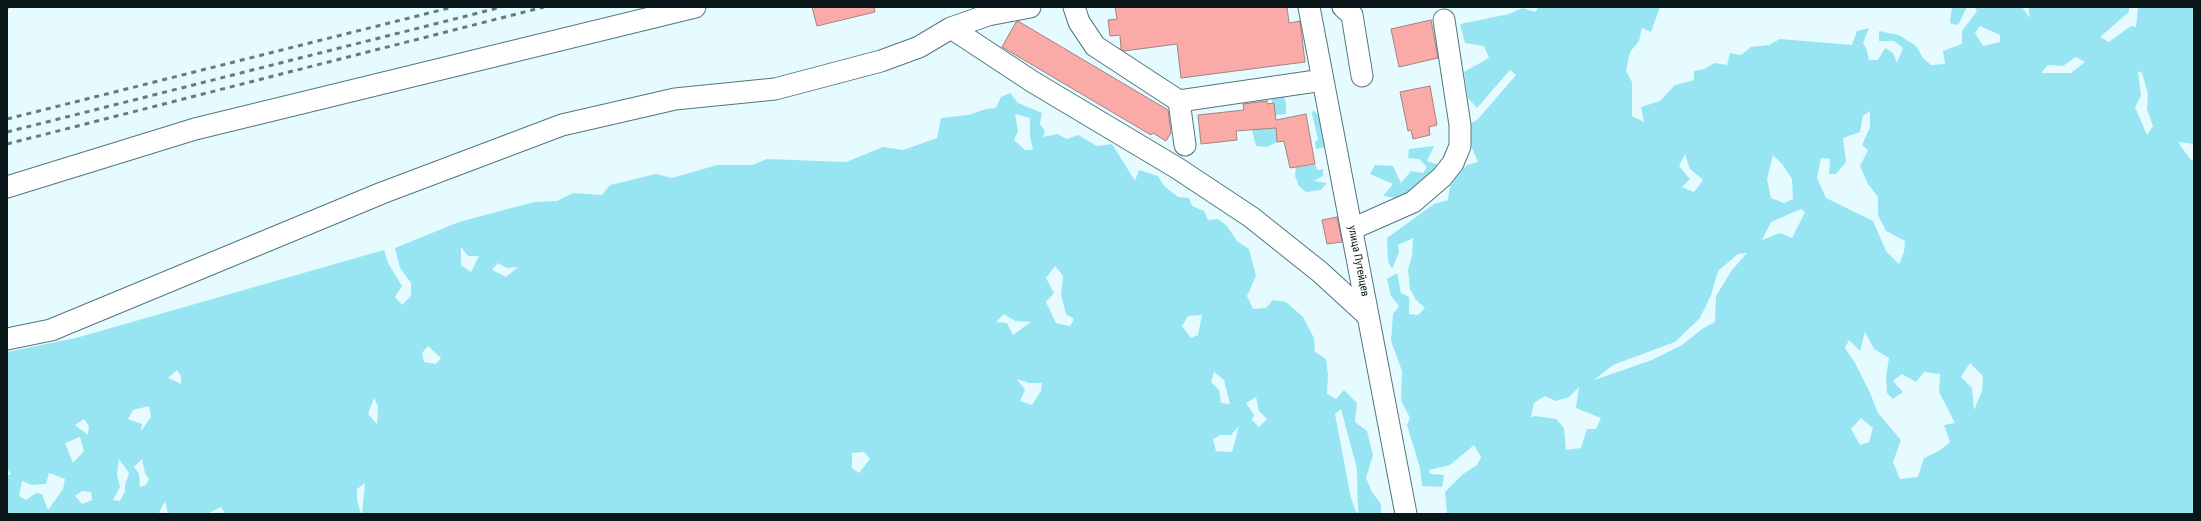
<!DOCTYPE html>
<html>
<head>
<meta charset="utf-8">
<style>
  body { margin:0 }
  #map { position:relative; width:2201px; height:521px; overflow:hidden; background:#e5fbff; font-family:"Roboto Condensed",sans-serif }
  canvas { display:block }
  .frame { position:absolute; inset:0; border:8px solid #081618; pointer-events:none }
</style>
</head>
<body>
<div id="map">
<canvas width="2201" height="521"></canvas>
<div class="frame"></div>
</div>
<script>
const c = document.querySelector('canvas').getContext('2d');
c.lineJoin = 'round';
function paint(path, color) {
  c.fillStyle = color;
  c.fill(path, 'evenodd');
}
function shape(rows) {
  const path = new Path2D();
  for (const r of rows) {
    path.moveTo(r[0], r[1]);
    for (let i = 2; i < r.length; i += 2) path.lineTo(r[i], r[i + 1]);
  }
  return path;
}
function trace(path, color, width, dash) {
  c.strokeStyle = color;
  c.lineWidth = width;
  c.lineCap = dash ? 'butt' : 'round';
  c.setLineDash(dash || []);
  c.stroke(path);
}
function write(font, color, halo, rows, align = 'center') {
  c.font = font + ' "Roboto Condensed",sans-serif';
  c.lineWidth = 3;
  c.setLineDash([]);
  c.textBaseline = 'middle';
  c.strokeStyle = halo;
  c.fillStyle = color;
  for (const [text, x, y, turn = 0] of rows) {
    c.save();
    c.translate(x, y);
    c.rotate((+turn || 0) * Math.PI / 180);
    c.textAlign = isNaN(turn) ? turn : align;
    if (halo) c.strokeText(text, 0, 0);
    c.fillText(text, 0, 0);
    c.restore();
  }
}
paint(shape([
  [1539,7,1660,7,1651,32,1642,28,1639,41,1630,52,1626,71,1632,82,1632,116,1644,122,1641,107,1660,101,1675,85,1694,80,1694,71,1704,69,1714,63,1727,65,1730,53,1741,55,1751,47,1769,45,1780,39,1852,45,1857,31,1869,28,1863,43,1867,50,1869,60,1878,60,1885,48,1893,53,1897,63,1903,48,1894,41,1879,41,1879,31,1899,35,1916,46,1923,58,1931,65,1945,64,1943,51,1962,44,1962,31,1977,11,1975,7,2022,7,2030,18,2028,7,2129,7,2129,12,2100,37,2109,42,2131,26,2136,27,2138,7,2194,7,2194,144,2178,142,2190,159,2194,161,2194,514,1447,514,1445,492,1463,474,1477,465,1481,457,1474,445,1450,465,1429,470,1430,474,1444,475,1442,487,1422,486,1420,468,1407,425,1410,418,1401,400,1402,371,1391,341,1393,314,1399,306,1391,296,1387,279,1397,273,1401,293,1409,297,1409,314,1418,315,1425,308,1416,300,1410,289,1408,270,1412,255,1413,238,1398,245,1399,252,1392,269,1388,261,1387,238,1434,204,1448,200,1450,186,1456,177,1467,165,1478,162,1469,141,1470,124,1478,119,1516,75,1510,70,1477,108,1468,98,1464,72,1489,58,1484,46,1465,43,1460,24,1509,14,1523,8,1535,12],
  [1980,26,2000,35,2000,42,1983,46,1975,33],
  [2076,57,2085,62,2071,73,2041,73,2048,65,2063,66],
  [2138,71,2142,73,2148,94,2147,109,2153,126,2147,135,2135,107,2141,96],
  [1870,111,1870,127,1862,145,1868,150,1860,166,1868,184,1878,197,1878,215,1886,231,1905,241,1904,252,1899,264,1886,251,1873,221,1826,198,1817,178,1821,158,1830,159,1829,174,1836,174,1846,162,1843,138,1860,132,1863,116],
  [1685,154,1690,169,1703,180,1694,192,1682,187,1690,179,1679,166],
  [1773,155,1782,164,1792,179,1793,199,1784,203,1771,198,1767,179],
  [1801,209,1805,212,1792,238,1780,233,1762,240,1771,222],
  [1747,253,1732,270,1716,296,1715,322,1702,329,1682,345,1652,360,1594,380,1613,365,1675,342,1700,318,1711,295,1718,271,1738,254],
  [1865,332,1874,349,1889,358,1886,377,1887,393,1893,399,1903,392,1893,381,1902,374,1916,382,1924,372,1940,374,1939,392,1955,423,1944,425,1950,442,1939,451,1924,458,1918,477,1900,479,1893,462,1901,440,1878,413,1870,393,1855,363,1845,348,1849,340,1860,351],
  [1970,363,1983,376,1982,391,1974,410,1972,388,1961,377],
  [1579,387,1576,408,1601,418,1596,429,1587,429,1581,448,1566,450,1564,428,1556,419,1536,416,1531,417,1534,403,1545,396,1556,401,1569,397],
  [1861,418,1873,428,1869,442,1860,445,1851,429],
  [1952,7,1967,7,1958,25,1950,23],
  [1010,93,1018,103,1042,113,1040,124,1045,131,1043,137,1057,134,1067,139,1078,135,1097,146,1112,144,1135,181,1139,170,1158,176,1164,186,1178,197,1189,198,1192,206,1204,211,1208,220,1218,219,1227,226,1237,241,1249,249,1256,276,1247,296,1253,309,1266,308,1273,300,1286,302,1303,317,1314,338,1315,352,1326,359,1328,375,1327,394,1336,399,1344,390,1357,403,1355,422,1367,431,1373,455,1366,478,1372,492,1381,504,1381,514,1358,514,1357,469,1341,409,1335,414,1351,498,1357,514,362,514,365,483,357,489,357,500,361,514,221,514,224,512,221,507,207,514,168,514,165,501,159,513,150,514,7,514,7,476,11,474,7,469,7,352,76,338,384,250,388,263,402,286,395,297,402,305,411,296,411,283,400,268,395,248,459,222,534,202,557,201,573,193,602,195,610,185,656,174,672,178,717,165,752,165,767,159,846,162,883,147,903,150,937,138,941,118,968,115,986,109,996,108,1001,97],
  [1015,114,1030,118,1030,137,1033,150,1025,150,1014,140,1018,131],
  [461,247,468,256,479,256,471,272,461,265],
  [498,263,507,268,518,267,506,277,492,270],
  [1055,266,1063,276,1061,295,1066,314,1074,319,1070,326,1056,323,1046,302,1054,293,1046,278],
  [1004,314,1015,321,1031,322,1013,335,1007,323,996,322],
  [1202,315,1198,335,1191,338,1182,326,1188,316],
  [428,346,441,358,436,364,424,362,422,353],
  [177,370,181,376,181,384,168,378],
  [1214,372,1224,380,1230,404,1221,403,1219,390,1211,382],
  [1017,379,1029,383,1042,383,1041,391,1032,405,1020,401,1025,390],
  [1256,397,1259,411,1267,419,1259,427,1252,420,1254,415,1246,403],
  [374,398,378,406,377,424,368,414],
  [149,406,151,417,141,431,142,424,128,419,133,410],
  [84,419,89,426,88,435,75,425],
  [1239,426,1232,452,1216,451,1213,439,1221,435,1231,435],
  [80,437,84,451,73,463,65,443],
  [864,452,870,459,859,473,852,468,852,453],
  [119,459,129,473,125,485,125,491,120,501,113,500,120,487,117,475],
  [142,459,145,473,149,479,146,485,140,487,139,474,134,467],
  [49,473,65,479,63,489,48,510,42,494,36,493,26,500,19,496,22,481,32,485,46,484],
  [82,491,91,492,92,500,82,504,75,496],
  [1278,94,1284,97,1286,104,1286,114,1275,115,1271,97],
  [1313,110,1320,117,1326,147,1316,149,1315,142,1318,139,1312,114],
  [1276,128,1277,142,1267,147,1256,146,1252,130],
  [1434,146,1427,161,1441,166,1413,192,1395,198,1383,196,1393,184,1370,174,1375,165,1393,166,1401,183,1411,171,1423,173,1427,167,1419,159,1408,158,1409,149],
  [1316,165,1317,170,1323,169,1323,176,1314,181,1327,183,1321,190,1306,192,1299,186,1295,176,1296,167]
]), '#97e5f2');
const building = shape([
  [812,7,874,7,875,12,817,26,812,7],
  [1115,7,1287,7,1289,23,1300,21,1305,62,1181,78,1177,44,1124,51,1121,49,1120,35,1110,36,1108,20,1117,19,1115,7],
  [1431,20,1438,58,1399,67,1391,29,1431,20],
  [1018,21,1168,110,1171,133,1166,141,1153,133,1151,135,1002,47,1016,22,1018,21],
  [1430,86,1437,125,1429,127,1430,135,1413,139,1411,130,1408,131,1400,92,1430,86],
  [1267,101,1267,104,1274,103,1276,120,1306,114,1315,164,1290,168,1284,141,1277,142,1276,128,1236,131,1237,140,1201,144,1198,115,1244,110,1243,104,1267,101],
  [1337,217,1342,242,1327,244,1322,220,1337,217]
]);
paint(building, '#faaba8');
trace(building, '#a38381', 1);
const minor = shape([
  [1074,7,1079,22,1095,46,1179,101,1323,80],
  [1309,7,1406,514],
  [1343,7,1352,15,1362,76],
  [951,28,1033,82,1177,168,1251,217,1320,272,1368,316],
  [1179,101,1185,145],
  [7,187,195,129,695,7],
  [1352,229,1413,202,1442,177,1453,163,1460,146,1460,125,1444,20],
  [7,339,51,330,382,193,562,125,675,99,775,89,881,61,919,47,951,28,988,15,1030,7]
]);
trace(minor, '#54767c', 23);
trace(minor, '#fff', 21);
trace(shape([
  [7,7,9,7],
  [7,119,453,7],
  [7,132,502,7],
  [7,144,544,7]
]), '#697a7d', 3, [5, 5]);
write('11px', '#081618', '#fff', [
  ["улица Путейцев",1358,261,79]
]);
</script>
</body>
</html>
